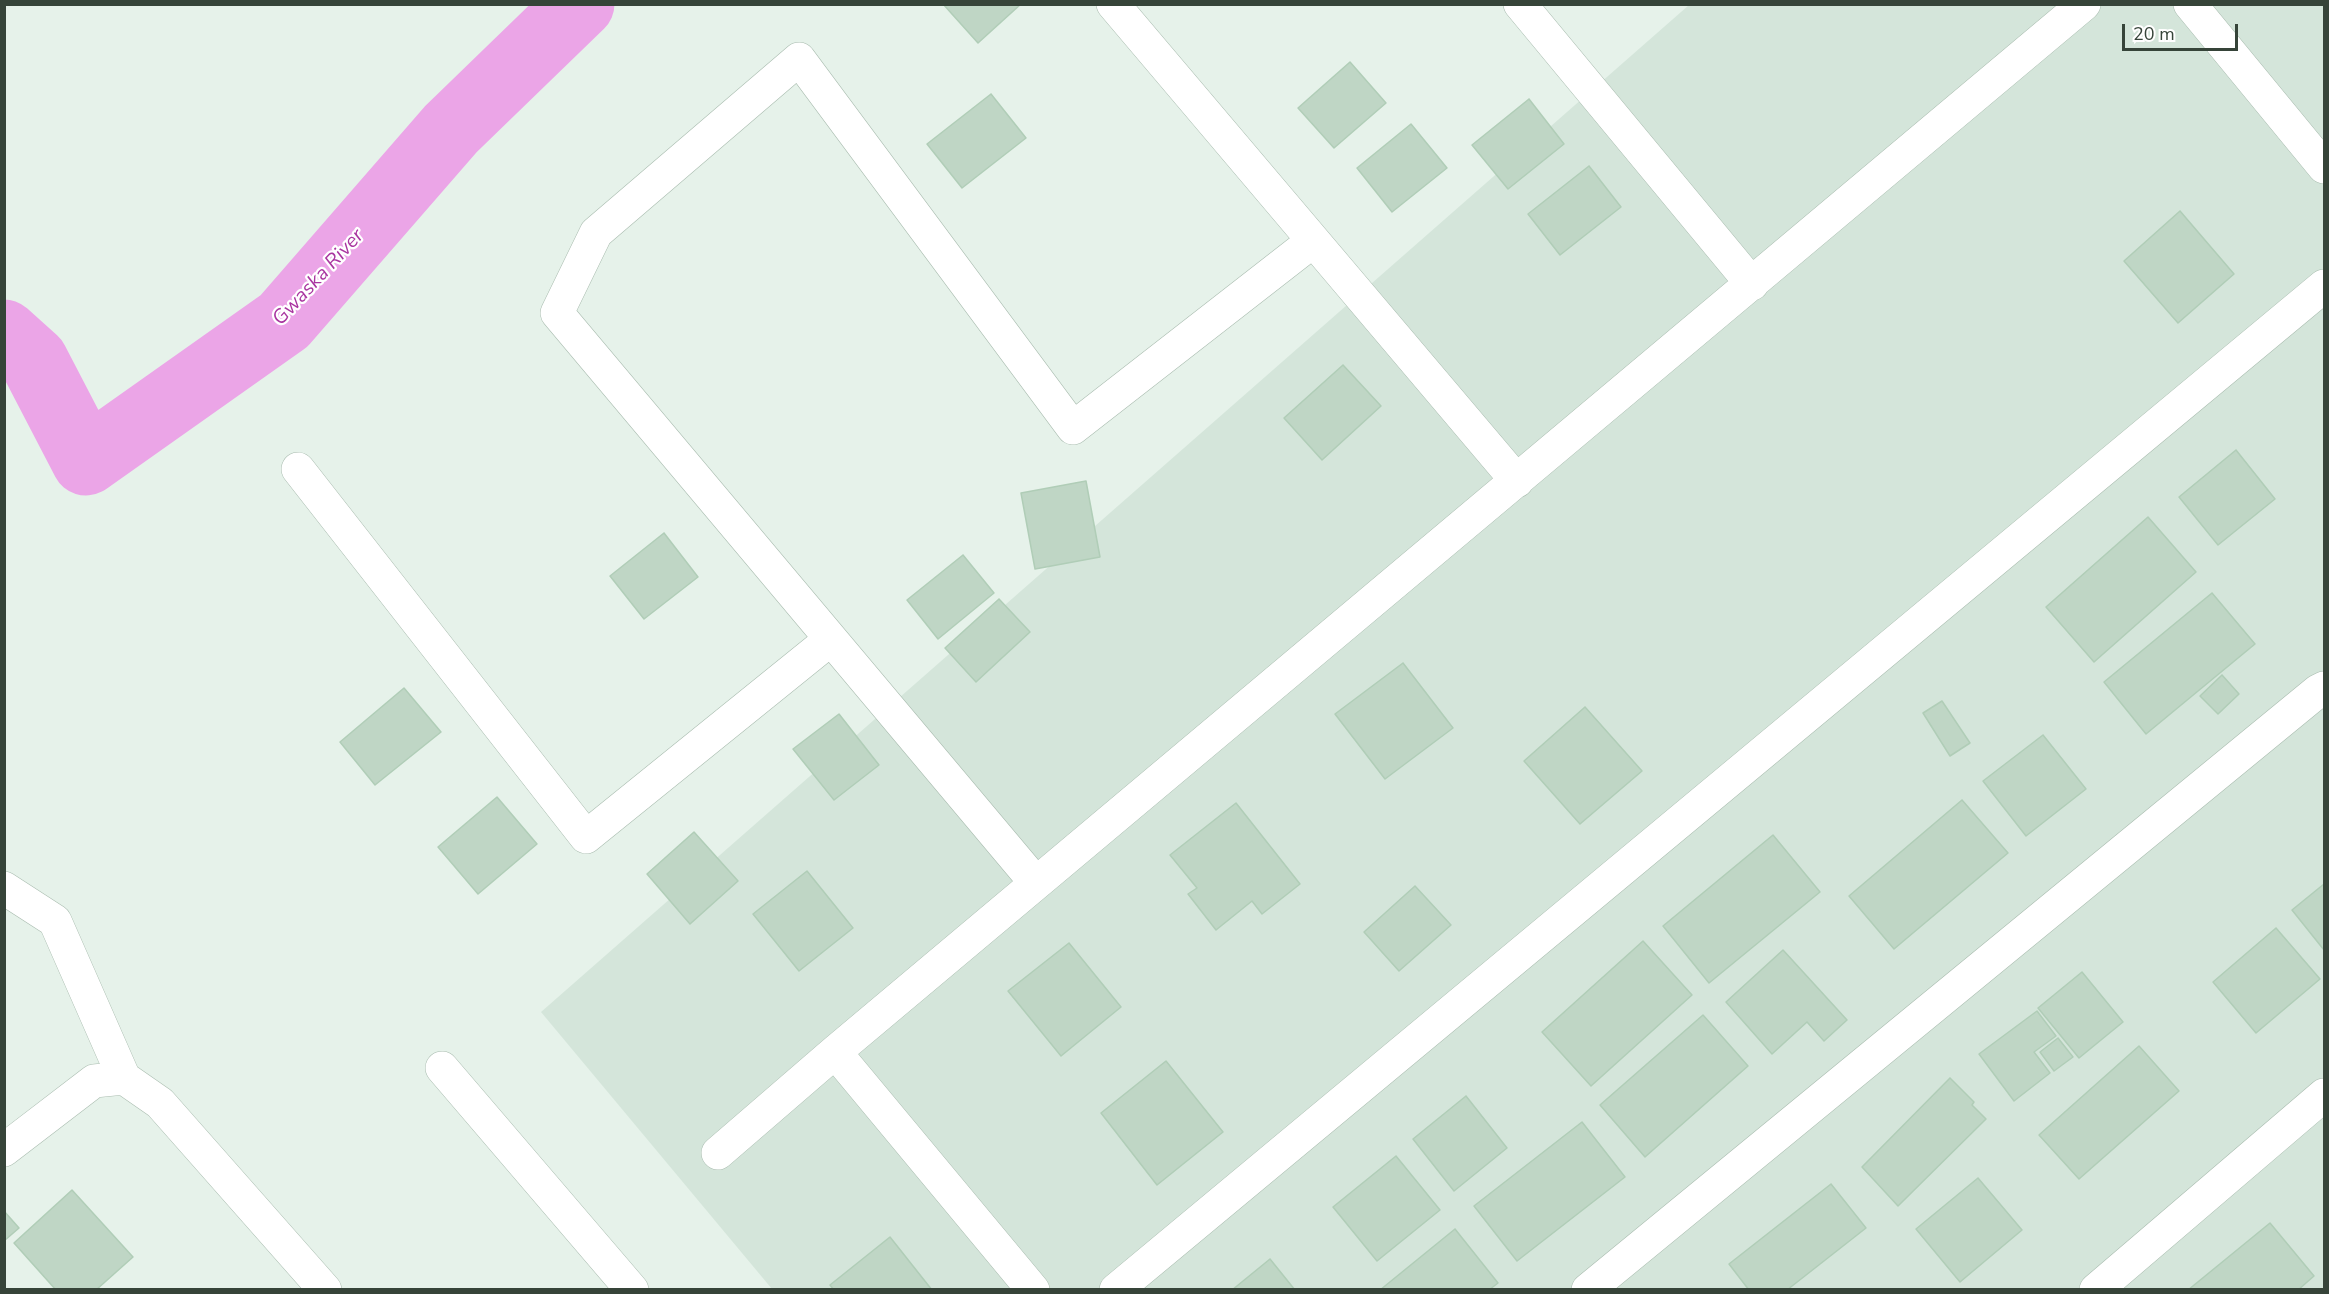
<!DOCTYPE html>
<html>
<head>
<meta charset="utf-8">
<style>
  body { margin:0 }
  #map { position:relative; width:2329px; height:1294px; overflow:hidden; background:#e6f2ea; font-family:"Nunito Sans",sans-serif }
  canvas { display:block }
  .frame { position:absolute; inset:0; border:6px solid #364439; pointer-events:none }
  .scale { position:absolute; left:2122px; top:24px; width:116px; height:27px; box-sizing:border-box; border:3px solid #364439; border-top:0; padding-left:8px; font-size:18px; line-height:21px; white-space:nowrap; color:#364439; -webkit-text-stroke:4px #fff; paint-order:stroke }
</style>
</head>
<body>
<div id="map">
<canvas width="2329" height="1294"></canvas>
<div class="frame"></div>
<div class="scale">20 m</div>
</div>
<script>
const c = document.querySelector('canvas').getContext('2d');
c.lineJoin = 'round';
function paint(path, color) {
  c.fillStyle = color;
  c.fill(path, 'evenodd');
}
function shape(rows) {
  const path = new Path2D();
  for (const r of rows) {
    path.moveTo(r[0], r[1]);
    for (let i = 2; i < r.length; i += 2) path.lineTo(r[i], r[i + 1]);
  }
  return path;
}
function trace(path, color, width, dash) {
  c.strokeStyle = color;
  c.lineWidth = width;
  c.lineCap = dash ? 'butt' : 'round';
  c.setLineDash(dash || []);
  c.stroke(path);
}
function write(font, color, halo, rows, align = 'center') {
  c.font = font + ' "Nunito Sans",sans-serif';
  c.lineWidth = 4.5;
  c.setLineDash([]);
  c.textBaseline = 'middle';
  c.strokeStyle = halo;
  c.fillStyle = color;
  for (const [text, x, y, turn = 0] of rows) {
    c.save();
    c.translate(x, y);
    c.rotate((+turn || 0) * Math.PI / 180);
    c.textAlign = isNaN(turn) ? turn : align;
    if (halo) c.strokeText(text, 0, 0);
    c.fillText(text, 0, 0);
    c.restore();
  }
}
paint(shape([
  [1689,5,2324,5,2324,1289,772,1289,541,1012]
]), '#d4e5da');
trace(shape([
  [4,334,34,361,86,461,284,321,451,129,580,4]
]), '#eba5e7', 69);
const building = shape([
  [943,4,1021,4,978,43,943,4],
  [1350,62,1386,103,1334,148,1298,108,1350,62],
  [991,94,1026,138,962,188,927,144,991,94],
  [1529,99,1564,144,1508,189,1472,145,1529,99],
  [1411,124,1447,168,1392,212,1357,168,1411,124],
  [1589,166,1621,207,1560,255,1528,214,1589,166],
  [2180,211,2234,274,2178,323,2124,261,2180,211],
  [1343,365,1381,406,1322,460,1284,418,1343,365],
  [2236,450,2275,499,2218,545,2179,497,2236,450],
  [1086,481,1100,557,1035,569,1021,493,1086,481],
  [2148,517,2196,572,2094,662,2046,607,2148,517],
  [664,533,698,577,644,619,610,576,664,533],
  [963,555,994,593,938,639,907,600,963,555],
  [2212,593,2255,644,2146,734,2104,682,2212,593],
  [999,599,1030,632,976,682,945,648,999,599],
  [1403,663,1453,728,1385,779,1335,714,1403,663],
  [2222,675,2239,694,2218,714,2200,696,2222,675],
  [404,688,441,732,375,785,340,742,404,688],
  [1942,701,1970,743,1950,756,1923,713,1942,701],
  [1585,707,1642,771,1580,824,1524,761,1585,707],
  [839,714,879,765,834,800,793,749,839,714],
  [2043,735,2086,789,2026,836,1983,781,2043,735],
  [497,797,537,844,478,894,438,847,497,797],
  [1962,800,2008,853,1894,949,1849,896,1962,800],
  [1236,803,1300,884,1262,914,1252,901,1216,930,1188,894,1197,888,1170,855,1236,803],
  [694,832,738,881,690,924,647,874,694,832],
  [1773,835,1820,892,1709,983,1663,926,1773,835],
  [807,871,853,928,799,971,753,914,807,871],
  [2324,884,2324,950,2292,910,2324,884],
  [1415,886,1451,925,1399,971,1364,932,1415,886],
  [2276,928,2320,979,2256,1033,2213,982,2276,928],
  [1643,941,1692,995,1591,1086,1542,1032,1643,941],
  [1069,943,1121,1007,1061,1056,1008,991,1069,943],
  [1783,950,1847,1020,1824,1041,1807,1022,1772,1054,1726,1002,1783,950],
  [2082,972,2123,1022,2079,1058,2038,1008,2082,972],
  [2037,1011,2056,1036,2034,1052,2050,1073,2014,1101,1979,1054,2037,1011],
  [1703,1015,1748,1066,1645,1157,1600,1105,1703,1015],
  [2058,1038,2073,1057,2054,1071,2040,1052,2058,1038],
  [2139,1046,2179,1091,2079,1179,2039,1135,2139,1046],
  [1166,1061,1223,1132,1157,1185,1101,1113,1166,1061],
  [1950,1078,1974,1102,1972,1105,1986,1119,1898,1206,1862,1167,1950,1078],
  [1466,1096,1507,1148,1454,1191,1413,1139,1466,1096],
  [1582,1122,1625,1177,1517,1261,1474,1206,1582,1122],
  [1396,1156,1440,1210,1377,1261,1333,1207,1396,1156],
  [1978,1178,2022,1230,1960,1282,1916,1229,1978,1178],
  [1831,1184,1866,1228,1787,1290,1749,1290,1729,1264,1831,1184],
  [72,1190,133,1257,96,1290,56,1290,14,1243,72,1190],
  [4,1211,19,1228,4,1241,4,1211],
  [2270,1223,2314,1276,2298,1290,2188,1290,2270,1223],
  [1455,1229,1498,1283,1489,1290,1380,1290,1455,1229],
  [890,1237,932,1290,834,1290,830,1285,890,1237],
  [1270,1259,1295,1290,1232,1290,1270,1259]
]);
paint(building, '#bfd6c5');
trace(building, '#b0cdb7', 1.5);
const minor = shape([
  [1113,4,1517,481],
  [1520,4,1752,284],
  [2190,4,2324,167],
  [298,469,586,837,831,639],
  [1036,883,557,313,596,233,799,59,1073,428,1313,241],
  [4,888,55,921,124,1078],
  [835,1052,1033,1290],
  [442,1068,632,1290],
  [4,1150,94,1081,124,1078,160,1103,325,1290],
  [718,1153,835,1052,2084,4],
  [1116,1290,2324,286],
  [1588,1290,2318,691,2324,688],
  [2096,1290,2324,1095]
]);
trace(minor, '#a9bcaf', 34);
trace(minor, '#fff', 33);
write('italic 20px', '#a936a0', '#fff', [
  ["Gwaska River",319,278,-47]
]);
</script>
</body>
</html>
